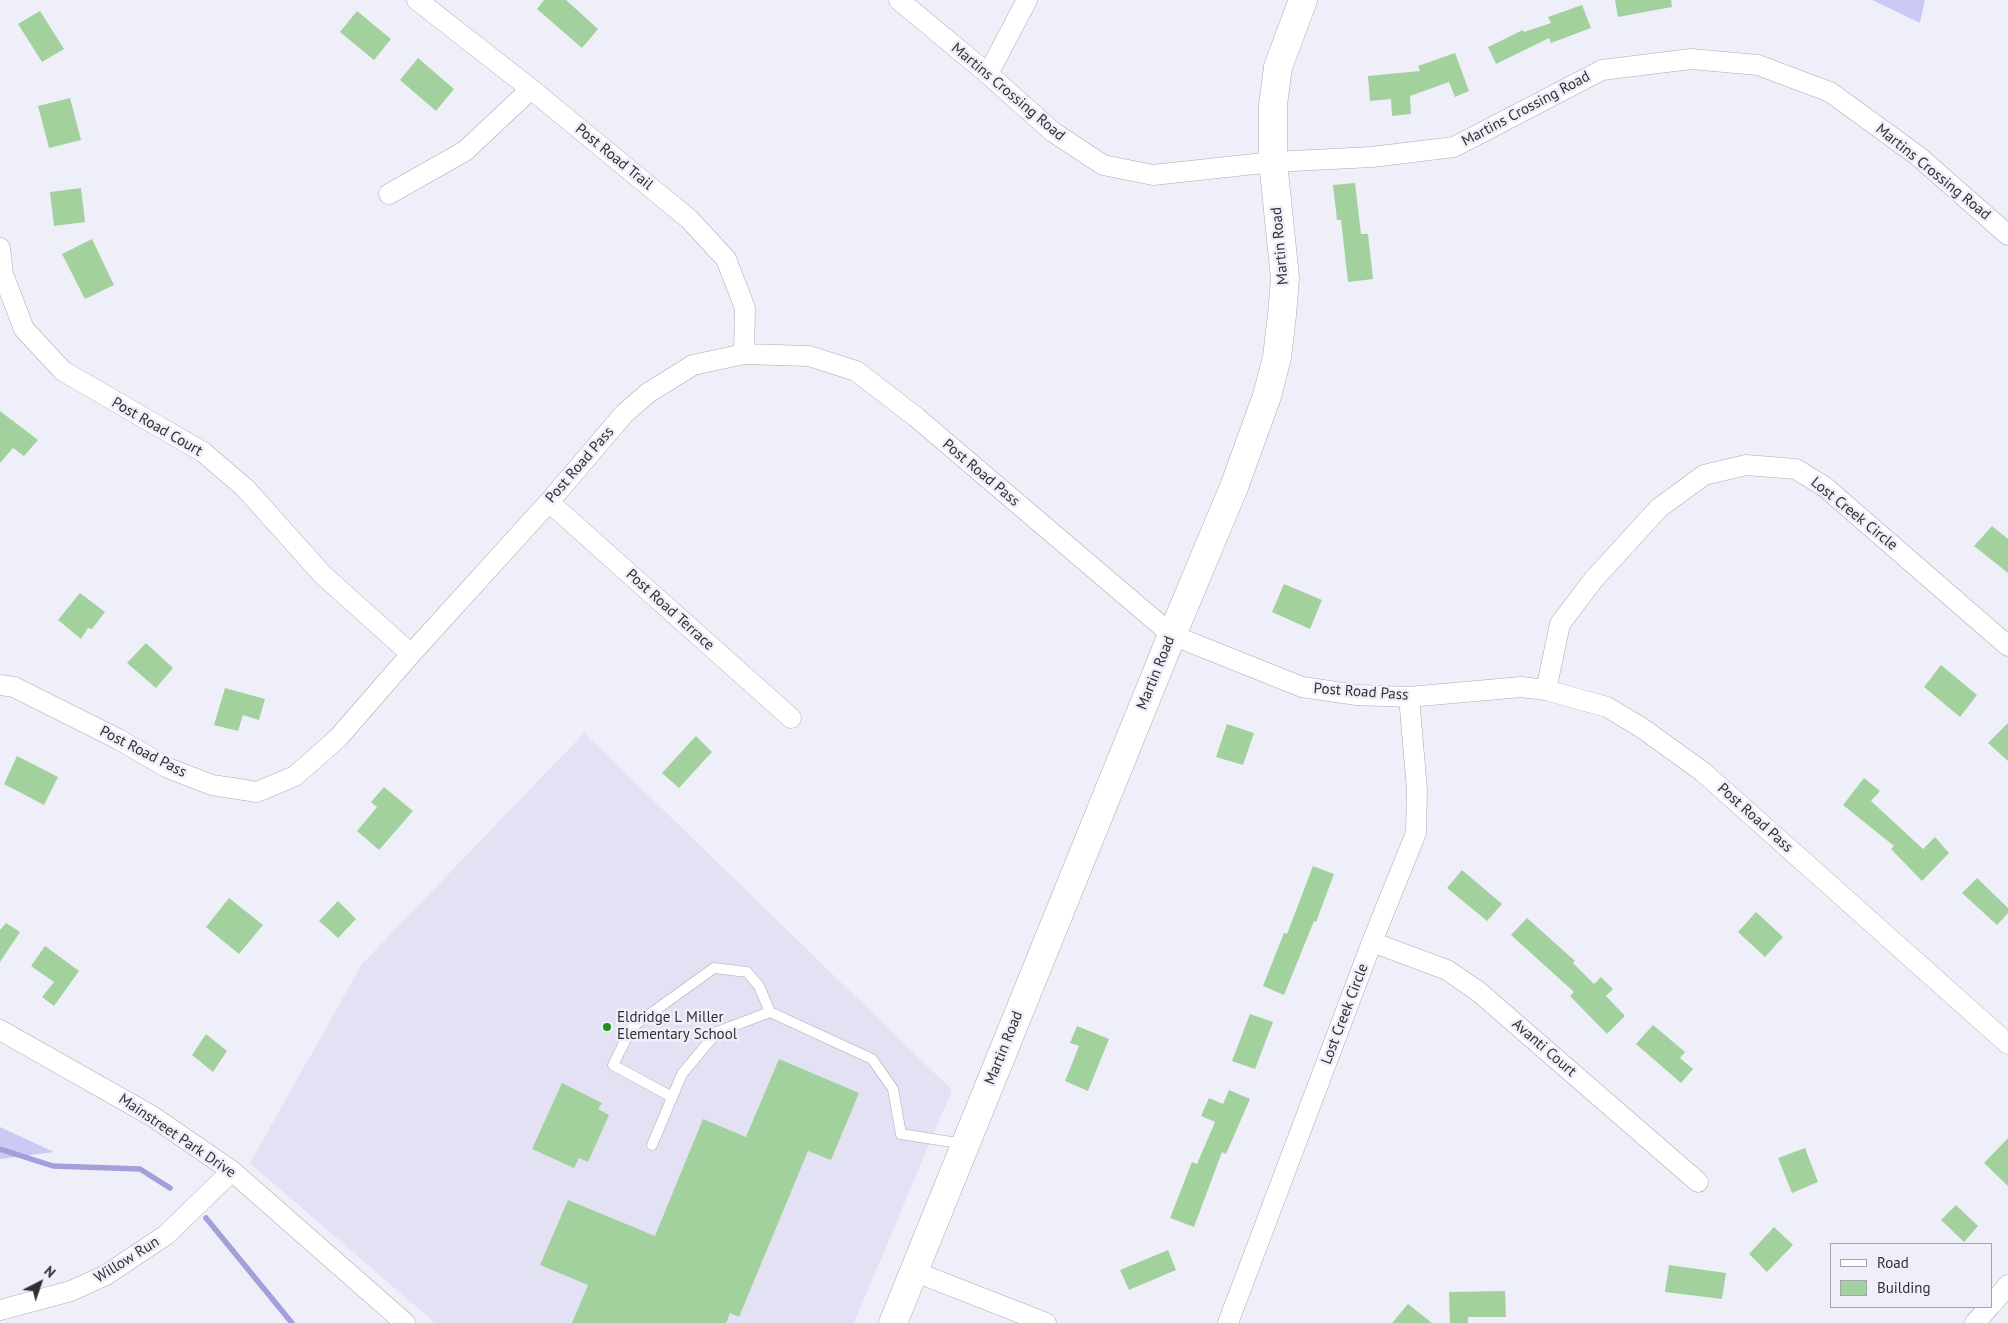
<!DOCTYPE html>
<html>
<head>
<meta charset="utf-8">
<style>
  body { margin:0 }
  #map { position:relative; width:2008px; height:1323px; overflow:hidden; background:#efeffa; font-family:"PT Sans",sans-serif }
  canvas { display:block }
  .legend { position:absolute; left:1830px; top:1243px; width:162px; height:65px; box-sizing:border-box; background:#efeffa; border:1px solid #a3a3ab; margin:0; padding:6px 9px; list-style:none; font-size:15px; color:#303034 }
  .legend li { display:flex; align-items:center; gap:10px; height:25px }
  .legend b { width:25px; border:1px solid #a3a3ab }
  .north { position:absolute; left:15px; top:1258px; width:50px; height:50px; -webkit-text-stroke:4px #efeffa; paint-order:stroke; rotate:41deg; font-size:14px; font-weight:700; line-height:20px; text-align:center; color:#303034 }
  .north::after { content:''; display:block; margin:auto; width:18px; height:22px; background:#303034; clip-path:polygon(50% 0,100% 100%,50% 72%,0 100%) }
</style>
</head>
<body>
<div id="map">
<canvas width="2008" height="1323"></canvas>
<ul class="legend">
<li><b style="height:6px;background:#fff"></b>Road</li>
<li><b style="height:14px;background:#a3d19d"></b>Building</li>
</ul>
<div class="north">N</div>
</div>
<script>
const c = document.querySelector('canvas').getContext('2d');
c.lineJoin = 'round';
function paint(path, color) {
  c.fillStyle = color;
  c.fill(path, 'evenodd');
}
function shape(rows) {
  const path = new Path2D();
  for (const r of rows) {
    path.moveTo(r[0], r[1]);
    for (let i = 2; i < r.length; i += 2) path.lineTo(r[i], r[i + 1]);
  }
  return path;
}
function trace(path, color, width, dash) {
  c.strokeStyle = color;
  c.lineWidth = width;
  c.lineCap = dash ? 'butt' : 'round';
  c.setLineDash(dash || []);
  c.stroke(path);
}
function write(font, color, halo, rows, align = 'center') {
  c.font = font + ' "PT Sans",sans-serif';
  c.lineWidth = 5;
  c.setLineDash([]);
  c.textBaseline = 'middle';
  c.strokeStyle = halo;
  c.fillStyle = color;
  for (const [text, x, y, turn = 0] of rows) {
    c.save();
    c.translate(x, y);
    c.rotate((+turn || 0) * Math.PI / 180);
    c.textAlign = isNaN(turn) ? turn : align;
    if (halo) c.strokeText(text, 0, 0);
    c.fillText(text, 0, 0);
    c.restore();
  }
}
paint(shape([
  [584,733,952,1090,854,1323,435,1323,250,1163,362,964]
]), '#e3e2f4');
paint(shape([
  [1872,0,1925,0,1920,23],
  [0,1127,54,1152,0,1159]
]), '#cccaf4');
trace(shape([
  [0,1149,53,1166,140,1169,170,1188],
  [206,1218,292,1323]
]), '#a49fdb', 5.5);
paint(shape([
  [544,0,566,0,598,29,582,48,537,9],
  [1615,0,1671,0,1672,7,1618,17],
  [1582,5,1591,28,1551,43,1549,38,1496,64,1488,47,1523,30,1524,32,1551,23,1548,17],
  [40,11,64,49,42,62,18,24],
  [357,11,391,39,374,60,340,32],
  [1455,53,1469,91,1455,97,1449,82,1410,96,1411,114,1392,116,1391,99,1370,101,1368,76,1420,71,1418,66],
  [418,58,454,89,436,111,400,80],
  [70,98,81,140,49,148,38,106],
  [1355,183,1361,234,1368,234,1373,279,1348,282,1341,220,1337,220,1333,185],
  [81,188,85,222,54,226,50,192],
  [92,239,114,285,85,299,62,254],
  [0,411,38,440,24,456,13,448,0,463],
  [1992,526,2008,539,2008,573,1974,546],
  [1284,584,1322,600,1310,629,1272,612],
  [80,593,105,612,92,629,88,628,81,639,58,620],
  [146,643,173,668,156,688,127,663],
  [1941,665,1977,695,1960,717,1924,687],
  [225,688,265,699,259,720,243,715,238,731,214,725],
  [2008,723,2008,761,1988,743],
  [1227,724,1254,733,1243,765,1216,757],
  [696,736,712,752,679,788,662,773],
  [17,756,58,777,44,805,4,784],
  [1864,778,1880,791,1871,801,1923,849,1935,837,1949,853,1922,881,1891,849,1894,846,1843,805],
  [384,787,413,811,379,850,357,831,377,807,371,802],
  [1313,866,1334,874,1316,922,1314,921,1284,995,1263,986,1284,933,1287,934],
  [1462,870,1502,904,1487,921,1447,888],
  [1977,878,2008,908,2008,913,1997,925,1962,893],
  [229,898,263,925,239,954,206,927],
  [338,901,356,919,338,938,319,921],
  [1756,912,1783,937,1765,957,1738,932],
  [1527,918,1575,961,1573,963,1594,984,1601,977,1613,989,1606,996,1625,1016,1607,1034,1570,996,1574,992,1511,935],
  [6,923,20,932,0,962,0,930],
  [45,946,79,971,54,1006,42,997,54,982,31,966],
  [1250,1014,1273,1022,1255,1069,1232,1061],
  [1653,1025,1685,1052,1680,1058,1693,1069,1681,1083,1636,1044],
  [1077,1026,1109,1039,1088,1091,1065,1081,1079,1046,1070,1043],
  [206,1034,227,1051,213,1072,192,1055],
  [779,1059,859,1093,831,1160,808,1151,739,1317,730,1313,726,1323,572,1323,588,1285,540,1265,568,1200,655,1236,703,1119,746,1137],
  [562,1083,602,1103,598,1109,609,1115,588,1162,579,1158,574,1168,532,1149],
  [1229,1090,1250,1099,1226,1154,1222,1152,1194,1227,1170,1218,1192,1162,1197,1164,1215,1122,1201,1116,1209,1098,1223,1104],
  [2008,1138,2008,1186,1984,1163],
  [1805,1148,1818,1182,1792,1193,1778,1158],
  [1956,1205,1978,1226,1964,1242,1941,1220],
  [1774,1227,1793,1245,1767,1272,1749,1254],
  [1168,1250,1176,1270,1129,1290,1120,1270],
  [1669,1265,1726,1273,1722,1299,1665,1292],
  [1505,1291,1506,1317,1468,1317,1468,1323,1450,1323,1449,1292],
  [1408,1304,1432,1323,1392,1323]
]), '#a3d19d');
const lane = shape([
  [672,1097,613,1065,632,1027,714,968,747,972,759,986,770,1012],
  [652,1145,682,1074,717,1032,770,1012,872,1059,893,1089,901,1134,964,1144]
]);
const street = shape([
  [417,0,531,89,689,219,726,259,745,308,744,354],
  [899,0,988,74,1053,132,1103,165,1153,175,1273,162,1372,157,1454,147,1602,70,1691,59,1758,65,1830,92,1918,156,2008,235],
  [988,74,1027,0],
  [389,194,465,151,531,89],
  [0,248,3,274,24,329,63,371,203,452,245,488,323,575,411,654],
  [549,502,791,718],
  [0,685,14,687,118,739,168,768,212,785,257,792,295,776,338,738,411,654,549,502,624,414,648,393,693,365,744,354,809,356,856,371,916,417,1172,635,1302,687,1357,695,1409,697,1521,687,1546,690,1607,707,1642,728,1703,772,2008,1044],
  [1546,690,1560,624,1594,579,1659,508,1704,475,1746,465,1796,469,1825,487,2008,646],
  [1372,942,1447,970,1479,992,1698,1182],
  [0,1030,152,1116,232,1171,405,1323],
  [913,1271,1046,1323],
  [1992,1304,2008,1285],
  [0,1310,71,1291,106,1275,166,1235,232,1171],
  [1228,1323,1372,942,1416,833,1417,790,1409,697],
  [1975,1323,1989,1307]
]);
const secondary = shape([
  [893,1323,1172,635,1234,487,1267,396,1277,357,1282,315,1285,278,1273,162,1273,105,1278,67,1303,0]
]);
trace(lane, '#aaaab4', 11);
trace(street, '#aaaab4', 21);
trace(secondary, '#aaaab4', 29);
trace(lane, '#fff', 10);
trace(street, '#fff', 20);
trace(secondary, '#fff', 28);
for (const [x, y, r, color] of [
  [607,1027,5,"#219017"]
]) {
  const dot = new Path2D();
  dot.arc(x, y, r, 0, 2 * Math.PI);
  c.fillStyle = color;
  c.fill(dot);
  trace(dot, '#efeffa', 2);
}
write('15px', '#303034', '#efeffa', [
  ["Martins Crossing Road",1008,92,40],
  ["Martins Crossing Road",1526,109,-28],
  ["Post Road Trail",614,157,39],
  ["Martins Crossing Road",1933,172,39],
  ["Martin Road",1280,246,-95],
  ["Post Road Court",157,427,30],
  ["Post Road Pass",580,465,-49],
  ["Post Road Pass",981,473,40],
  ["Lost Creek Circle",1854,514,39],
  ["Post Road Terrace",670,610,42],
  ["Martin Road",1156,673,-68],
  ["Post Road Pass",1361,692,4],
  ["Post Road Pass",143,752,27],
  ["Post Road Pass",1755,818,42],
  ["Lost Creek Circle",1345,1014,-69],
  ["Martin Road",1004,1048,-68],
  ["Avanti Court",1544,1048,41],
  ["Mainstreet Park Drive",177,1136,34],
  ["Willow Run",127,1260,-32]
]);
write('15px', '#303034', '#efeffa', [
  ["Eldridge L Miller",617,1018],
  ["Elementary School",617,1035]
], 'left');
</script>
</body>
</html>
